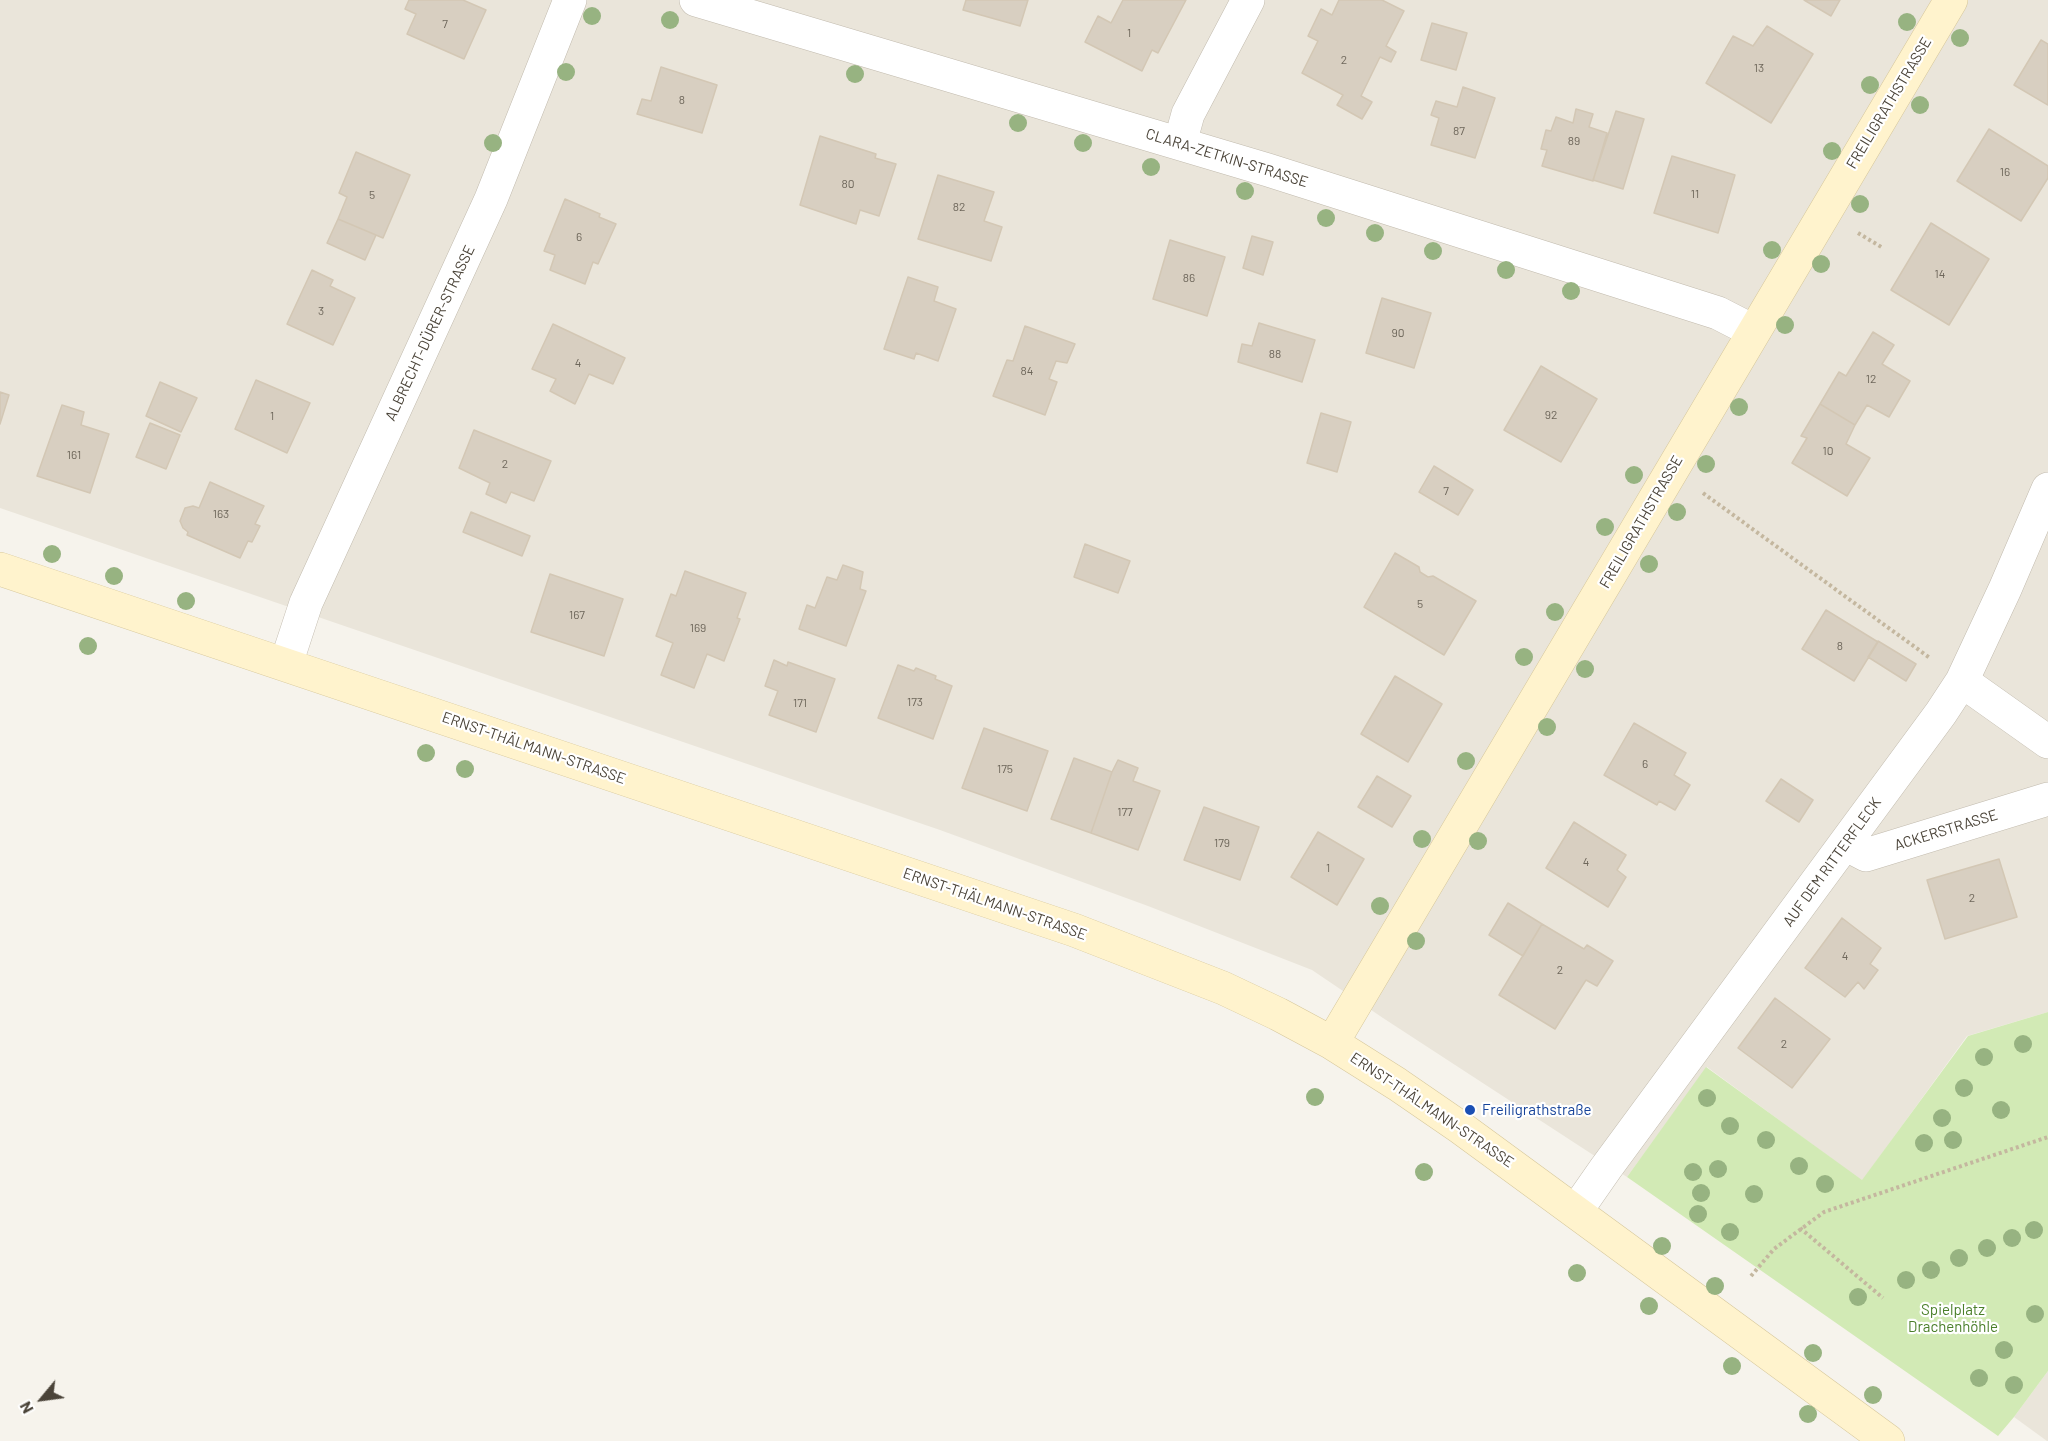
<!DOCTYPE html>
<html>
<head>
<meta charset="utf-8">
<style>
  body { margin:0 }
  #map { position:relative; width:2048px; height:1441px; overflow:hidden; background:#f6f3ec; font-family:Barlow,sans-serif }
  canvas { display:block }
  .north { position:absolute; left:12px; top:1369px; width:60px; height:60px; -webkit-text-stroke:4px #fff; paint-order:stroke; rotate:241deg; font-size:16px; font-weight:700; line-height:24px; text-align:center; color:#4b4439 }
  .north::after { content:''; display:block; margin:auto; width:21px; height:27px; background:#4b4439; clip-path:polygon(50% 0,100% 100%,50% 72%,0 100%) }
</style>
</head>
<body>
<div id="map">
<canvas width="2048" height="1441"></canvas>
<div class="north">N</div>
</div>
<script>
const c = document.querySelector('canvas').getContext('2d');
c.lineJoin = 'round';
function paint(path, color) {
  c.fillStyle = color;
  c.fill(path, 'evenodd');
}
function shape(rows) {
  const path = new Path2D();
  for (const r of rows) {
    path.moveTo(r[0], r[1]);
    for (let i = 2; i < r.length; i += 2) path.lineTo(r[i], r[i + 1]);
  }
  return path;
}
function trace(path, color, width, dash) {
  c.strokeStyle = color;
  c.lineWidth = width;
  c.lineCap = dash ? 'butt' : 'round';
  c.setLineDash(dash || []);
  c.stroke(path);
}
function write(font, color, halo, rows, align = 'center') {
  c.font = font + ' Barlow,sans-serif';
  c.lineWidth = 4.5;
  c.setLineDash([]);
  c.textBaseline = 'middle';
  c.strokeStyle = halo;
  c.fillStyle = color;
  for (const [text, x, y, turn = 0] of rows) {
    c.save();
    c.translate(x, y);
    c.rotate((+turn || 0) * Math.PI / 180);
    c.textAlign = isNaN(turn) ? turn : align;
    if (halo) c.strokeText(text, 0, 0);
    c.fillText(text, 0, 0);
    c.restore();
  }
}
paint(shape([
  [0,0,2048,0,2048,1012,1967,1036,1862,1181,1707,1067,1627,1177,1383,1018,1312,970,1148,906,940,830,0,508],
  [2048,1371,2048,1441,2047,1441,2014,1417]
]), '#eae5da');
paint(shape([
  [2048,1012,2048,1371,2014,1417,1998,1436,1627,1177,1706,1067,1862,1180,1968,1036]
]), '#d2eab5');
const building = shape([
  [409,0,463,0,486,10,464,59,407,34,416,14,405,9,409,0],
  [966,0,1028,0,1020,26,963,10,966,0],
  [1123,0,1186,0,1158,53,1152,50,1142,71,1085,42,1098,16,1111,23,1123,0],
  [1339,0,1382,0,1404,11,1386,46,1396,52,1391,62,1380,57,1361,96,1372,102,1362,119,1337,105,1343,95,1302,73,1318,41,1308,36,1321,9,1332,15,1339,0],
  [1804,0,1840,0,1831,16,1804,0],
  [1432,23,1467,33,1456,70,1421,60,1432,23],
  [1767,26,1813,54,1771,123,1706,83,1733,36,1753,46,1767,26],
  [2041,40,2048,44,2048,105,2014,85,2041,40],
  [661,67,717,85,702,133,637,114,642,99,651,101,661,67],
  [1463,87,1495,98,1475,158,1431,145,1439,118,1431,115,1436,101,1457,107,1463,87],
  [1576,109,1593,114,1589,127,1607,133,1593,181,1542,166,1547,150,1541,149,1546,130,1551,131,1556,117,1573,123,1576,109],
  [1616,111,1644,119,1623,189,1593,180,1616,111],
  [1989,129,2048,166,2048,178,2021,221,1957,181,1989,129],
  [820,136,876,154,875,158,896,164,879,216,860,210,856,224,800,205,820,136],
  [356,152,410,175,383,238,338,219,347,197,339,193,356,152],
  [1672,156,1735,175,1718,233,1654,213,1672,156],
  [938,175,994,192,984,221,1002,227,991,261,918,239,938,175],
  [565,199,600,214,599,217,616,224,598,264,593,262,585,284,550,270,555,255,544,251,565,199],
  [338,219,376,235,365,260,327,243,338,219],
  [1931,223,1989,259,1949,325,1891,290,1931,223],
  [1252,236,1273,242,1263,275,1243,268,1252,236],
  [1170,240,1225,257,1207,316,1153,299,1170,240],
  [312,270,333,280,330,286,355,298,333,345,287,324,312,270],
  [908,277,938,287,934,301,956,309,938,361,916,353,914,359,884,349,908,277],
  [1382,298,1431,313,1414,368,1366,353,1382,298],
  [1259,323,1315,340,1302,382,1238,362,1242,344,1252,346,1259,323],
  [553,324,625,358,613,384,589,374,575,404,550,391,556,379,532,369,553,324],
  [1025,326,1075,344,1067,363,1056,361,1049,379,1057,382,1045,415,993,396,1007,360,1013,361,1025,326],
  [1873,332,1894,345,1882,364,1910,381,1889,417,1867,405,1855,425,1820,404,1839,372,1846,376,1873,332],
  [1541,366,1597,399,1561,462,1504,430,1541,366],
  [256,380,310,403,287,453,235,429,256,380],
  [160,382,197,398,181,432,146,416,160,382],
  [0,392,9,395,0,424,0,392],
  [1820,404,1855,425,1846,444,1870,458,1847,496,1792,463,1807,438,1801,436,1820,404],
  [62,405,84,412,81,425,109,434,90,493,37,476,62,405],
  [1321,413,1351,422,1337,472,1307,463,1321,413],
  [150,423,180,435,166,469,136,457,150,423],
  [474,430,551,461,534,501,511,492,506,503,486,494,490,483,459,468,474,430],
  [1434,466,1473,490,1458,515,1419,492,1434,466],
  [210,482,264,506,255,524,260,526,252,542,248,541,240,558,187,535,188,532,183,528,180,521,185,508,193,506,199,508,210,482],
  [471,512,530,536,522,556,463,532,471,512],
  [1085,544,1130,561,1118,593,1074,577,1085,544],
  [1395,553,1419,567,1420,572,1428,577,1433,576,1476,601,1444,655,1364,607,1395,553],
  [843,565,863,572,860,589,866,591,846,646,799,629,807,605,815,608,827,577,837,580,843,565],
  [685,571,746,593,737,618,740,619,724,661,707,654,694,688,661,675,673,643,656,636,671,594,676,596,685,571],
  [550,574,623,599,604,656,531,632,550,574],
  [1826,610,1878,642,1854,681,1802,649,1826,610],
  [1878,641,1916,664,1906,681,1868,657,1878,641],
  [774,660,787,666,788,662,835,679,816,732,769,715,778,691,765,686,774,660],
  [898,665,914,671,916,668,936,676,935,679,952,686,933,739,878,718,898,665],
  [1395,676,1442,704,1408,762,1361,734,1395,676],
  [1634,723,1686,753,1674,775,1690,785,1675,810,1659,801,1657,805,1604,775,1634,723],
  [984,728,1048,751,1027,811,962,788,984,728],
  [1074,758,1112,772,1091,833,1051,819,1074,758],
  [1118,760,1138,768,1133,781,1160,791,1138,850,1091,833,1112,772,1118,760],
  [1377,776,1411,796,1392,827,1358,807,1377,776],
  [1781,779,1813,800,1799,822,1766,801,1781,779],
  [1204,807,1259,827,1240,880,1184,860,1204,807],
  [1574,822,1626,855,1617,870,1626,877,1608,907,1546,868,1574,822],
  [1318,832,1364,859,1337,905,1291,877,1318,832],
  [1999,859,2017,917,1945,939,1927,880,1999,859],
  [1508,903,1542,924,1523,956,1489,935,1508,903],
  [1842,918,1881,948,1870,964,1878,970,1864,989,1858,982,1845,997,1805,968,1842,918],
  [1542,924,1584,949,1587,945,1613,961,1597,986,1586,980,1555,1029,1499,995,1542,924],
  [1775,998,1830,1039,1792,1088,1738,1048,1775,998]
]);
paint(building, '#d8cfc1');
trace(building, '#d3c7b4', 1.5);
const street = shape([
  [696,0,1268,170,1718,313,1753,331],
  [1180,143,1188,114,1248,0],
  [286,664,306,603,491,199,570,0],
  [1962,681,2048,742],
  [1845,844,1866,855,2048,799],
  [1576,1211,1606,1168,1941,713,1962,681,2005,589,2048,489]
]);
const secondary = shape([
  [0,569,1074,930,1223,988,1278,1014,1332,1043,1397,1084,1461,1128,1888,1441],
  [1332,1043,1951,0]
]);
trace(street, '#c2bbae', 34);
trace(secondary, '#d6c79b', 34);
trace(shape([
  [1858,233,1883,248],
  [1703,493,1930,658],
  [1800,1228,1883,1298],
  [1751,1276,1774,1249,1824,1212,2048,1137]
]), '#c4b79f', 4, [3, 3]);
trace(street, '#fff', 33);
trace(secondary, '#fff3cd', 33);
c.fillStyle = '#97b381';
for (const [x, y] of [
  [592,16],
  [670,20],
  [1907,22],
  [1960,38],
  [566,72],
  [855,74],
  [1870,85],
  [1920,105],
  [1018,123],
  [493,143],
  [1083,143],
  [1832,151],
  [1151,167],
  [1245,191],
  [1860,204],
  [1326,218],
  [1375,233],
  [1772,250],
  [1433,251],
  [1821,264],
  [1506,270],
  [1571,291],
  [1785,325],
  [1739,407],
  [1706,464],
  [1634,475],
  [1677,512],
  [1605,527],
  [52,554],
  [1649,564],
  [114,576],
  [186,601],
  [1555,612],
  [88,646],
  [1524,657],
  [1585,669],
  [1547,727],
  [426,753],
  [1466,761],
  [465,769],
  [1422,839],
  [1478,841],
  [1380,906],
  [1416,941],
  [2023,1044],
  [1984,1057],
  [1964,1088],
  [1315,1097],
  [1707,1098],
  [2001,1110],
  [1942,1118],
  [1730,1126],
  [1766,1140],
  [1953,1140],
  [1924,1143],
  [1799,1166],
  [1718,1169],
  [1424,1172],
  [1693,1172],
  [1825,1184],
  [1701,1193],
  [1754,1194],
  [1698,1214],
  [2034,1230],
  [1730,1232],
  [2012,1238],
  [1662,1246],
  [1987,1248],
  [1959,1258],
  [1931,1270],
  [1577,1273],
  [1906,1280],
  [1715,1286],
  [1858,1297],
  [1649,1306],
  [2035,1314],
  [2004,1350],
  [1813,1353],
  [1732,1366],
  [1979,1378],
  [2014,1385],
  [1873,1395],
  [1808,1414]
]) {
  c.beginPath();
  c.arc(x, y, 9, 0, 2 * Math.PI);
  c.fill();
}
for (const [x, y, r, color] of [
  [1470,1110,6,"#1a4fb4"]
]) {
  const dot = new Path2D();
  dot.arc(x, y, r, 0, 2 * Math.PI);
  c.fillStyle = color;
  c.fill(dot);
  trace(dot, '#fff', 2);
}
write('12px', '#6e675b', null, [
  ["7",445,24],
  ["1",1129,33],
  ["2",1344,60],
  ["13",1759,68],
  ["8",682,100],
  ["87",1459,131],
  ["89",1574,141],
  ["16",2005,172],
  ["80",848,184],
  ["11",1695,194],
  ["5",372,195],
  ["82",959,207],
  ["6",579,237],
  ["14",1940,274],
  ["86",1189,278],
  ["3",321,311],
  ["90",1398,333],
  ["88",1275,354],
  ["4",578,363],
  ["84",1027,371],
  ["12",1871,379],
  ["92",1551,415],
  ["1",272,416],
  ["10",1828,451],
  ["161",74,455],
  ["2",505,464],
  ["7",1446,491],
  ["163",221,514],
  ["5",1420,604],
  ["167",577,615],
  ["169",698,628],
  ["8",1840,646],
  ["173",915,702],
  ["171",800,703],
  ["6",1645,764],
  ["175",1005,769],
  ["177",1125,812],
  ["179",1222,843],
  ["4",1586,862],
  ["1",1328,868],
  ["2",1972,898],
  ["4",1845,956],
  ["2",1560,970],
  ["2",1784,1044]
]);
write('15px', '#4b4439', '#fff', [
  ["FREILIGRATHSTRASSE",1889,103,-59],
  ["CLARA-ZETKIN-STRASSE",1227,158,17],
  ["ALBRECHT-DÜRER-STRASSE",430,333,-65],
  ["FREILIGRATHSTRASSE",1641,522,-60],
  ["ERNST-THÄLMANN-STRASSE",534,748,19],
  ["ACKERSTRASSE",1946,830,-17],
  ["AUF DEM RITTERFLECK",1832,862,-54],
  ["ERNST-THÄLMANN-STRASSE",995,904,19],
  ["ERNST-THÄLMANN-STRASSE",1432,1110,34]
]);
write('15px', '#164399', '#fff', [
  ["Freiligrathstraße",1482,1110]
], 'left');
write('15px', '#4a7f2a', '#fff', [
  ["Spielplatz",1953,1310],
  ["Drachenhöhle",1953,1327]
]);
</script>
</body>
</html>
